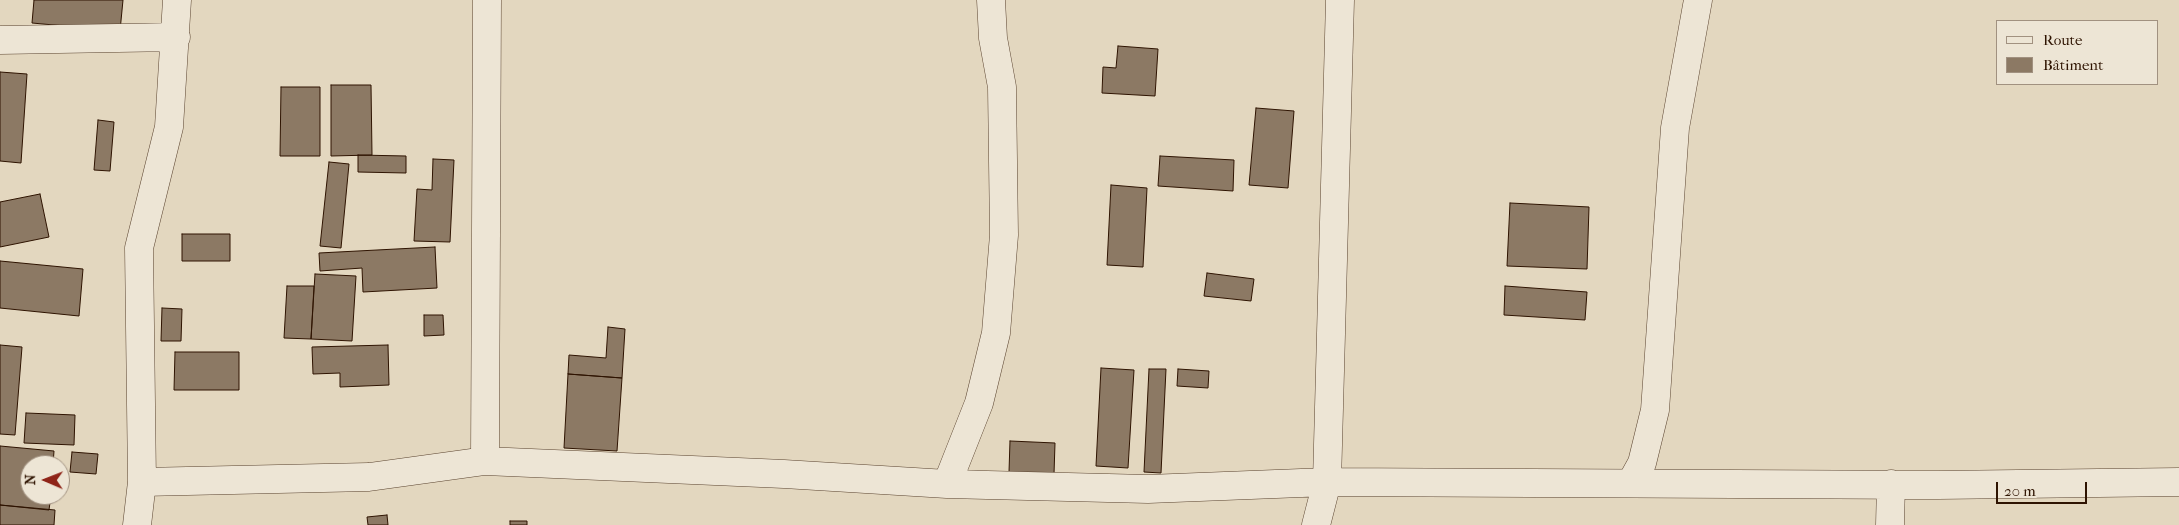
<!DOCTYPE html>
<html>
<head>
<meta charset="utf-8">
<style>
  body { margin:0 }
  #map { position:relative; width:2179px; height:525px; overflow:hidden; background:#e3d7bf; font-family:"IM FELL French Canon",serif }
  canvas { display:block }
  .legend { position:absolute; left:1996px; top:20px; width:162px; height:65px; box-sizing:border-box; background:#ede5d5; border:1px solid #a19180; margin:0; padding:6px 9px; list-style:none; font-size:15px; color:#2e1301 }
  .legend li { display:flex; align-items:center; gap:10px; height:25px }
  .legend b { width:25px; border:1px solid #a19180 }
  .north { position:absolute; left:20px; top:455px; width:50px; height:50px; box-sizing:border-box; background:#ede5d5; border:1px solid #a19180; border-radius:50%; rotate:271deg; font-size:14px; font-weight:700; line-height:20px; text-align:center; color:#2e1301 }
  .north::after { content:''; display:block; margin:auto; width:18px; height:22px; background:#8f2418; clip-path:polygon(50% 0,100% 100%,50% 72%,0 100%) }
  .scale { position:absolute; left:1996px; top:482px; width:91px; height:22px; box-sizing:border-box; border:2px solid #2e1301; border-top:0; padding-left:6px; font-size:15px; line-height:18px; white-space:nowrap; color:#2e1301; -webkit-text-stroke:4px #ede5d5; paint-order:stroke }
</style>
</head>
<body>
<div id="map">
<canvas width="2179" height="525"></canvas>
<ul class="legend">
<li><b style="height:6px;background:#ede5d5"></b>Route</li>
<li><b style="height:14px;background:#8c7964"></b>Bâtiment</li>
</ul>
<div class="north">N</div>
<div class="scale">20 m</div>
</div>
<script>
const c = document.querySelector('canvas').getContext('2d');
c.lineJoin = 'round';
function paint(path, color) {
  c.fillStyle = color;
  c.fill(path, 'evenodd');
}
function shape(rows) {
  const path = new Path2D();
  for (const r of rows) {
    path.moveTo(r[0], r[1]);
    for (let i = 2; i < r.length; i += 2) path.lineTo(r[i], r[i + 1]);
  }
  return path;
}
function trace(path, color, width, dash) {
  c.strokeStyle = color;
  c.lineWidth = width;
  c.lineCap = dash ? 'butt' : 'round';
  c.setLineDash(dash || []);
  c.stroke(path);
}
const building = shape([
  [34,0,123,0,120,31,32,23,34,0],
  [1118,46,1158,49,1155,96,1102,93,1103,67,1116,68,1118,46],
  [0,72,27,74,21,163,0,161,0,72],
  [331,85,371,85,372,155,331,156,331,85],
  [281,87,320,87,320,156,280,156,281,87],
  [1256,108,1294,111,1288,188,1249,185,1256,108],
  [98,120,114,122,110,171,94,170,98,120],
  [358,155,406,156,406,173,358,172,358,155],
  [1160,156,1234,160,1233,191,1158,186,1160,156],
  [433,159,454,160,450,242,414,241,417,189,432,190,433,159],
  [329,162,349,164,341,248,320,246,329,162],
  [1111,185,1147,188,1143,267,1107,265,1111,185],
  [40,194,49,237,0,247,0,202,40,194],
  [1510,203,1589,207,1587,269,1507,266,1510,203],
  [182,234,230,234,230,261,182,261,182,234],
  [435,247,437,288,363,292,362,268,320,271,319,253,435,247],
  [0,261,83,269,79,316,0,308,0,261],
  [1207,273,1254,279,1251,301,1204,296,1207,273],
  [315,274,356,276,352,341,311,339,315,274],
  [287,286,314,286,311,339,284,338,287,286],
  [1505,286,1587,292,1585,320,1504,315,1505,286],
  [162,308,182,309,181,341,161,341,162,308],
  [424,315,443,315,444,335,424,336,424,315],
  [608,327,625,329,622,378,568,374,569,355,606,358,608,327],
  [0,345,22,347,15,435,0,434,0,345],
  [388,345,389,385,340,387,340,373,313,374,312,347,388,345],
  [175,352,239,352,239,390,174,390,175,352],
  [1101,368,1134,370,1128,468,1096,466,1101,368],
  [1149,369,1166,369,1161,473,1144,472,1149,369],
  [1178,369,1209,371,1208,388,1177,386,1178,369],
  [568,374,622,378,617,451,564,448,568,374],
  [26,413,75,415,74,445,24,443,26,413],
  [1010,441,1055,443,1054,474,1009,472,1010,441],
  [0,446,54,451,53,465,30,465,30,495,51,495,49,510,0,505,0,446],
  [72,452,98,454,96,474,70,472,72,452],
  [0,505,55,510,54,525,0,525,0,505],
  [387,515,388,525,368,525,367,517,387,515],
  [510,521,527,521,527,525,510,525,510,521]
]);
paint(building, '#8c7964');
trace(building, '#2e1301', 1);
const minor = shape([
  [0,40,176,37],
  [485,461,487,0],
  [142,482,369,477,485,461,784,474,947,484,1148,489,1327,482,1938,485,2179,482],
  [1631,483,1642,463,1655,410,1675,128,1698,0],
  [947,484,979,403,996,333,1004,235,1002,87,993,38,991,0],
  [137,525,142,482,139,248,169,127,177,0],
  [1316,525,1327,482,1340,0],
  [1890,525,1891,484]
]);
trace(minor, '#5b4430', 29);
trace(minor, '#ede5d5', 28);
</script>
</body>
</html>
